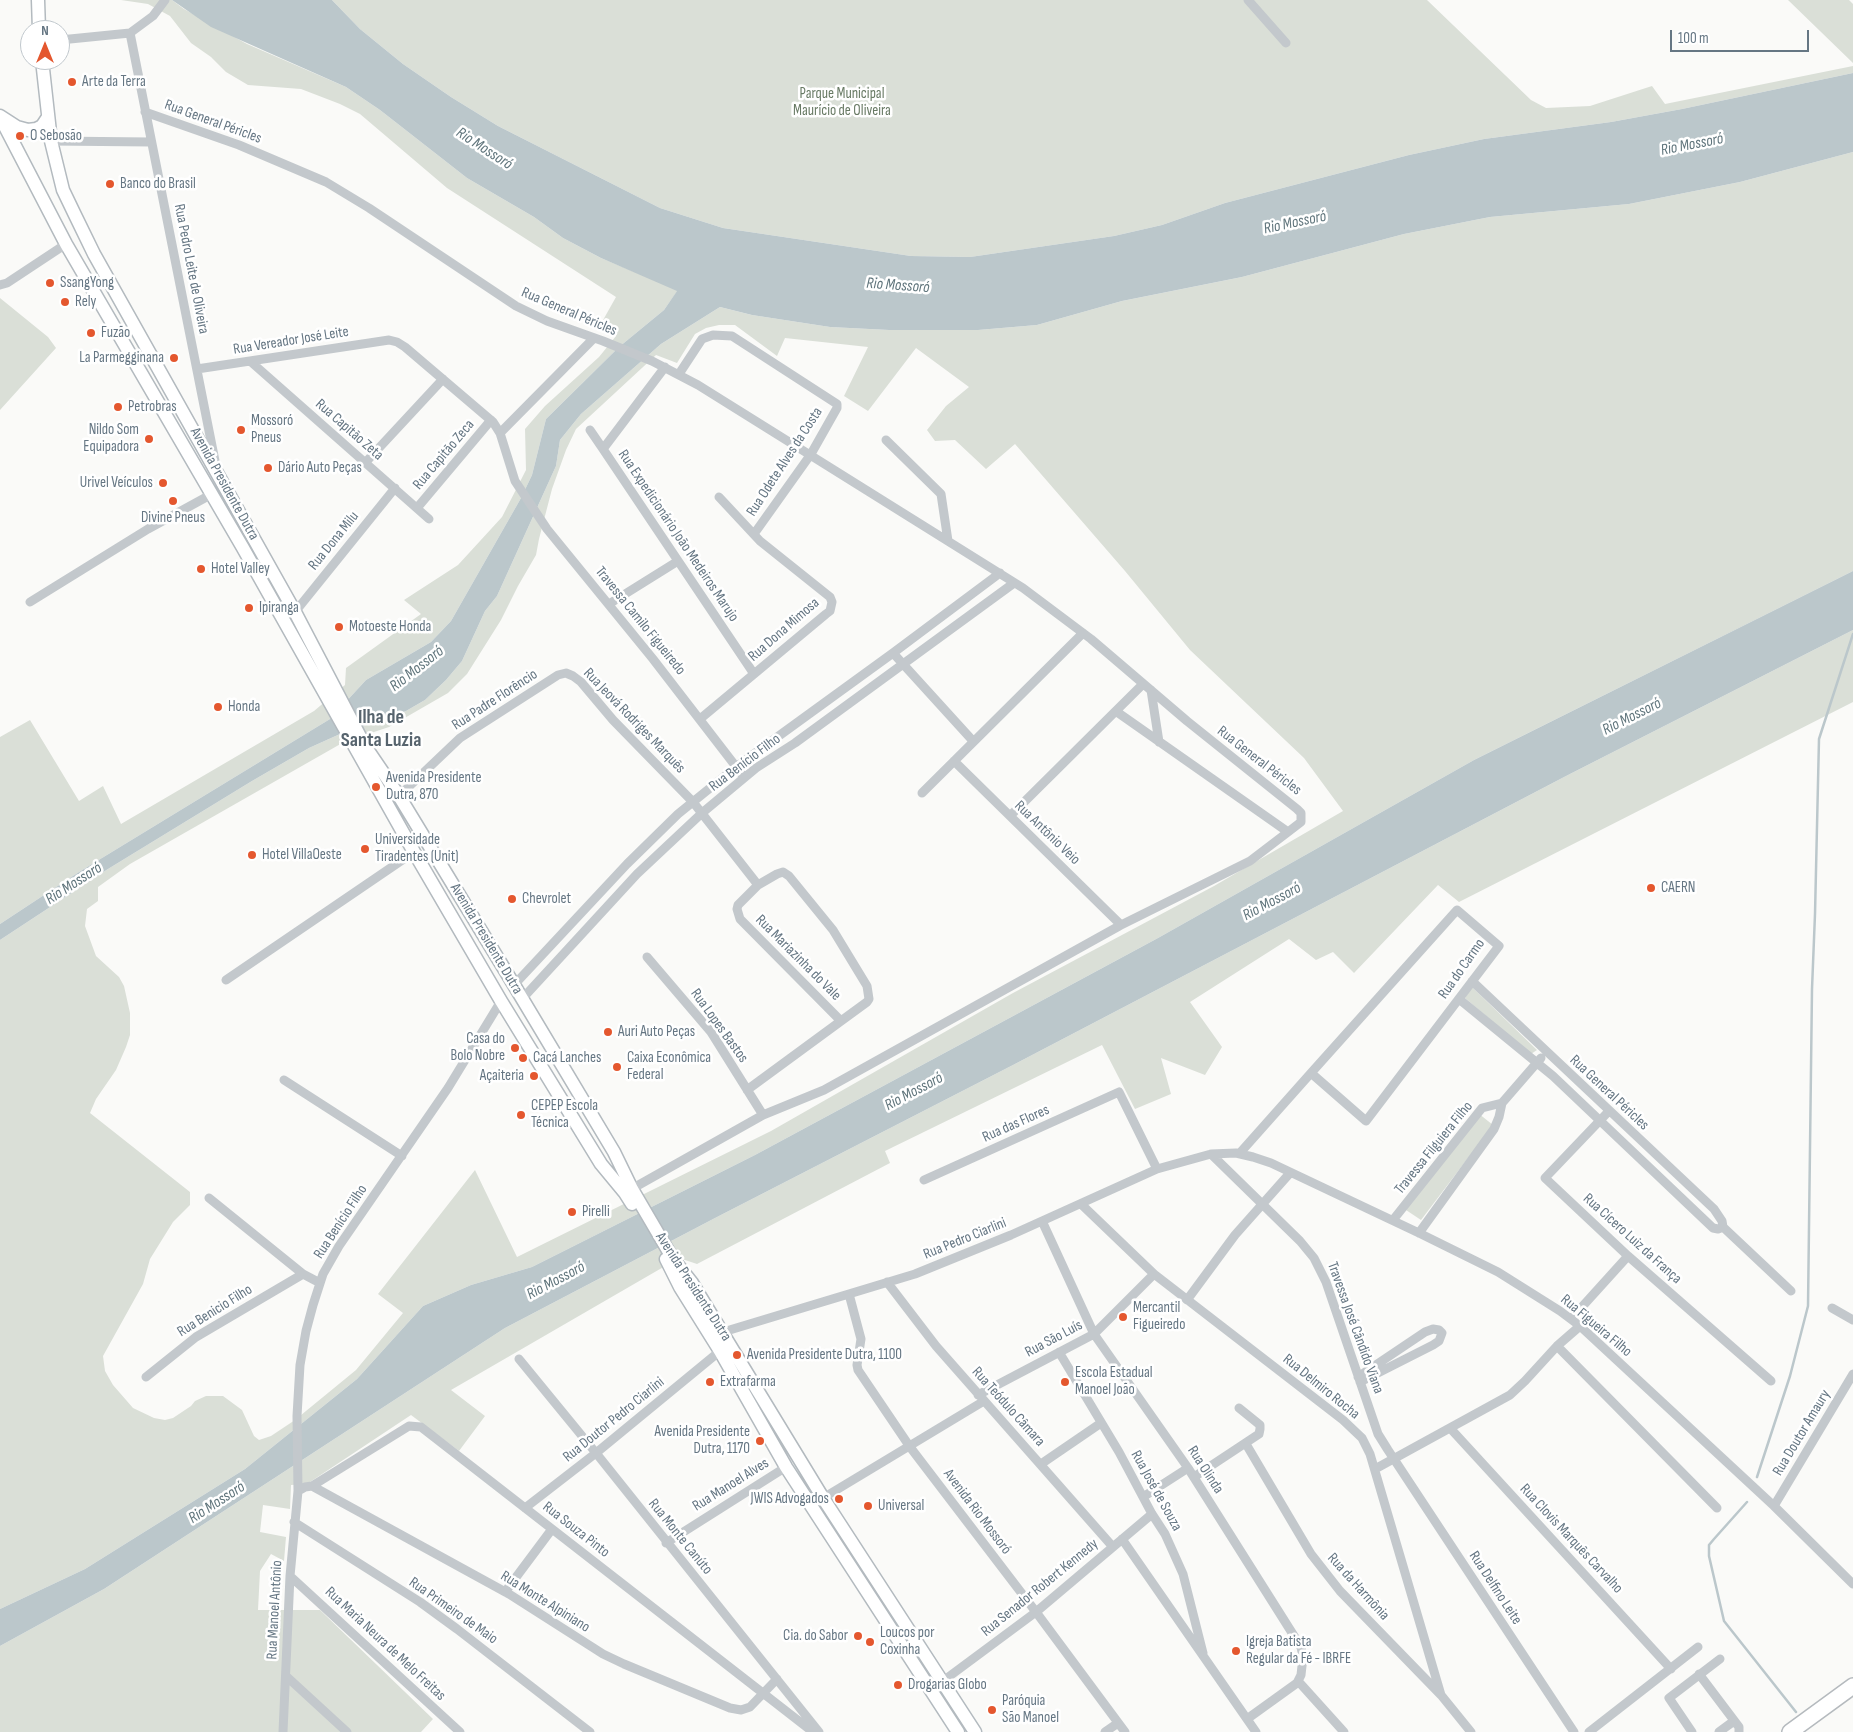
<!DOCTYPE html>
<html>
<head>
<meta charset="utf-8">
<style>
  body { margin:0 }
  #map { position:relative; width:1853px; height:1732px; overflow:hidden; background:#fafaf8; font-family:"Sofia Sans Condensed",sans-serif }
  canvas { display:block }
  .north { position:absolute; left:20px; top:20px; width:50px; height:50px; box-sizing:border-box; background:#fff; border:1px solid #c1c8cd; border-radius:50%; rotate:0deg; font-size:14px; font-weight:700; line-height:20px; text-align:center; color:#657683 }
  .north::after { content:''; display:block; margin:auto; width:18px; height:22px; background:#e4572e; clip-path:polygon(50% 0,100% 100%,50% 72%,0 100%) }
  .scale { position:absolute; left:1670px; top:30px; width:139px; height:22px; box-sizing:border-box; border:2px solid #657683; border-top:0; padding-left:6px; font-size:15px; line-height:18px; white-space:nowrap; color:#657683; -webkit-text-stroke:4px #fff; paint-order:stroke }
</style>
</head>
<body>
<div id="map">
<canvas width="1853" height="1732"></canvas>
<div class="north">N</div>
<div class="scale">100 m</div>
</div>
<script>
const c = document.querySelector('canvas').getContext('2d');
c.lineJoin = 'round';
function paint(path, color) {
  c.fillStyle = color;
  c.fill(path, 'evenodd');
}
function shape(rows) {
  const path = new Path2D();
  for (const r of rows) {
    path.moveTo(r[0], r[1]);
    for (let i = 2; i < r.length; i += 2) path.lineTo(r[i], r[i + 1]);
  }
  return path;
}
function trace(path, color, width, dash) {
  c.strokeStyle = color;
  c.lineWidth = width;
  c.lineCap = dash ? 'butt' : 'round';
  c.setLineDash(dash || []);
  c.stroke(path);
}
function write(font, color, halo, rows, align = 'center') {
  c.font = font + ' "Sofia Sans Condensed",sans-serif';
  c.lineWidth = 5;
  c.setLineDash([]);
  c.textBaseline = 'middle';
  c.strokeStyle = halo;
  c.fillStyle = color;
  for (const [text, x, y, turn = 0] of rows) {
    c.save();
    c.translate(x, y);
    c.rotate((+turn || 0) * Math.PI / 180);
    c.textAlign = isNaN(turn) ? turn : align;
    if (halo) c.strokeText(text, 0, 0);
    c.fillText(text, 0, 0);
    c.restore();
  }
}
paint(shape([
  [121,0,172,0,184,9,247,44,346,87,380,110,467,178,534,217,563,238,601,258,678,290,664,310,619,347,546,419,532,475,521,498,451,621,431,642,366,680,330,719,79,872,0,924,0,737,30,720,79,801,103,786,121,824,314,711,345,685,346,668,421,614,404,600,458,565,502,517,526,470,525,429,545,406,599,357,616,336,598,329,616,297,447,188,360,114,340,104,301,89,248,85,226,72,211,57,191,43,170,16,148,4],
  [332,0,1427,0,1531,100,1546,108,1590,106,1652,86,1665,104,1853,66,1853,73,1682,109,1611,122,1484,139,1409,155,1225,203,1162,225,1114,236,970,257,911,256,723,228,660,208,498,126,451,97,403,64,360,29],
  [1788,0,1849,0,1853,4,1853,63],
  [1853,152,1853,571,1474,760,1158,938,755,1155,532,1267,471,1285,423,1306,357,1379,245,1469,85,1569,0,1609,0,940,108,869,252,781,309,748,340,734,406,711,425,700,446,680,462,661,485,611,497,596,556,466,560,440,581,414,661,344,720,307,752,315,830,327,889,330,978,330,1037,325,1122,301,1242,277,1404,234,1490,217,1629,204,1740,182],
  [719,325,735,325,777,356,785,338,868,347,844,396,868,411,916,348,969,387,946,406,927,430,935,441,955,440,986,469,1015,444,1125,571,1190,650,1304,758,1343,811,1214,886,1013,993,771,1131,517,1257,475,1170,378,1294,403,1313,356,1370,295,1420,271,1436,259,1440,254,1436,242,1410,223,1396,206,1396,195,1401,191,1406,173,1418,165,1420,154,1418,133,1408,113,1385,105,1371,103,1356,143,1284,150,1259,173,1222,190,1205,190,1192,90,1113,96,1099,116,1070,126,1047,130,1035,130,1013,124,986,119,977,96,956,85,926,87,909,98,901,98,887,130,864,344,742,389,727,448,693,467,674,501,620,518,586,536,555,539,539,552,489,566,450,576,429,656,355,677,363,695,334,706,328],
  [0,298,48,337,56,348,0,410],
  [1853,630,1853,702,1459,902,1438,885,1354,973,1333,952,1316,960,1289,939,1190,1002,1222,1047,1205,1075,1161,1058,1171,1094,1135,1109,1102,1045,885,1151,890,1163,697,1264,679,1258,451,1390,485,1416,459,1451,411,1415,307,1484,291,1485,290,1509,263,1505,260,1532,286,1537,284,1561,271,1554,260,1571,258,1610,320,1610,433,1719,421,1732,0,1732,0,1646,104,1589,505,1328,717,1217,1013,1065,1568,775],
  [1472,987,1537,1050,1531,1054,1465,998],
  [1478,1113,1493,1125,1421,1220,1406,1210]
]), '#dadfd7');
paint(shape([
  [172,0,332,0,360,29,403,64,451,97,498,126,660,208,723,228,911,256,970,257,1114,236,1162,225,1225,203,1409,155,1484,139,1611,122,1682,109,1853,73,1853,152,1740,182,1629,204,1490,217,1404,234,1242,277,1122,301,1037,325,978,330,889,330,830,327,752,315,720,307,661,344,581,414,560,440,556,466,497,596,485,611,462,661,446,680,425,700,406,711,340,734,309,748,252,781,108,869,0,940,0,924,79,872,330,719,366,680,431,642,451,621,521,498,532,475,546,419,619,347,664,310,677,291,601,258,563,238,534,217,467,178,380,110,346,87,211,27],
  [1853,571,1853,630,1568,775,1013,1065,717,1217,505,1328,104,1589,0,1646,0,1609,85,1569,245,1469,357,1379,423,1306,471,1285,532,1267,755,1155,1158,938,1474,760]
]), '#bbc7cb');
trace(shape([
  [1757,1477,1790,1376,1808,1306,1812,989,1815,914,1819,739,1853,634],
  [1747,1502,1714,1539,1709,1545,1709,1556,1724,1621,1796,1712]
]), '#bbc7cb', 2.5);
const secondary = shape([
  [38,0,39,30],
  [42,60,51,141,63,190,75,215,94,254,295,612,365,746,399,796,514,985,614,1152,632,1189,673,1259,692,1283,823,1498,975,1732],
  [0,116,17,127,28,130,36,129,42,126,48,117],
  [0,117,66,244,243,548,414,852,501,1001,601,1164,625,1193,632,1204],
  [666,1259,680,1287,720,1351,786,1467,958,1732]
]);
const primary = shape([
  [1790,1732,1853,1686]
]);
trace(secondary, '#b3babf', 15);
trace(primary, '#b5babe', 18);
trace(shape([
  [1248,0,1286,43],
  [130,33,216,466],
  [130,33,153,16,165,0],
  [60,40,130,33],
  [145,112,239,145,326,182,369,208,516,306,547,321,603,341,652,361,698,385,1023,588,1091,639,1187,721,1297,809,1301,813,1301,822,1288,832,1117,712],
  [51,141,151,142],
  [0,285,7,283,66,244],
  [250,361,429,519],
  [665,367,603,449,754,674],
  [197,369,389,340,397,342,405,347,493,422,500,433,515,481,547,529,653,659,744,777],
  [679,374,702,339,713,335,732,336,837,404,837,408,811,454,754,534],
  [590,430,603,449],
  [500,433,594,338],
  [886,440,941,494,948,541],
  [365,463,443,379],
  [417,508,491,420],
  [30,602,148,529,212,494],
  [609,604,678,561],
  [295,612,395,488],
  [893,653,973,741],
  [1151,690,1159,742],
  [700,719,826,614,830,611,832,602,830,597,760,541,719,497],
  [954,761,1121,925],
  [922,793,1083,633],
  [399,796,460,738,558,675,566,673,573,676,581,682,613,720,693,802,758,885],
  [1010,816,1143,684],
  [647,957,711,1032,763,1115],
  [226,980,414,852],
  [1472,981,1714,1209,1722,1221,1723,1227,1791,1291],
  [514,985,627,864,678,814,736,767,893,653,1000,573],
  [522,999,637,874,702,813,756,768,795,743,1014,583],
  [1459,999,1553,1076,1713,1228,1718,1229,1723,1227],
  [284,1080,402,1156],
  [747,1090,841,1021,867,1002,869,999,867,986,833,930,789,876,783,872,777,874,758,885,738,905,737,909,740,919,841,1021],
  [1609,1111,1545,1178,1628,1256,1771,1381],
  [1211,1154,1300,1241,1314,1258,1326,1282,1378,1434,1388,1450,1574,1732],
  [1239,1154,1311,1073,1457,910,1499,946,1366,1121,1311,1073],
  [924,1180,1119,1092,1157,1169],
  [628,1191,763,1115,824,1090,1121,925,1250,861,1288,832],
  [209,1198,303,1274],
  [1081,1204,1154,1274,1343,1420,1362,1438,1370,1454,1441,1695],
  [1393,1220,1478,1113,1482,1108,1502,1103],
  [1042,1221,1094,1334,1188,1468,1301,1647,1303,1657,1301,1675,1297,1683,1247,1719],
  [1419,1233,1494,1129,1499,1117,1502,1103,1541,1058],
  [887,1282,936,1346,1113,1547],
  [849,1294,861,1339,857,1365,858,1370,910,1447,1036,1612,1125,1732],
  [1187,1300,1235,1235,1290,1173],
  [1832,1308,1853,1320],
  [1571,1319,1628,1256],
  [723,1332,915,1274,1011,1235,1157,1169,1211,1154,1236,1153,1253,1157,1271,1163,1419,1233,1498,1272,1560,1311,1580,1326,1774,1506,1853,1584],
  [1557,1346,1717,1508],
  [1059,1352,1119,1452,1152,1514,1165,1534,1183,1574,1203,1653],
  [519,1359,596,1453,819,1732],
  [146,1377,196,1337,303,1274,320,1283],
  [1358,1377,1425,1332,1433,1329,1439,1330,1442,1333,1439,1341,1433,1345,1360,1382],
  [978,1395,1094,1334,1154,1274],
  [1450,1428,1671,1669],
  [1246,1444,1311,1554,1340,1591,1441,1695,1471,1732],
  [1041,1464,1101,1423],
  [1375,1469,1510,1395,1525,1381,1557,1346,1580,1326],
  [1194,1477,1259,1434,1260,1429,1260,1425,1239,1408],
  [312,1486,409,1426,421,1427,813,1732],
  [298,1491,305,1487,312,1486,509,1594,603,1654,624,1664,730,1708,741,1710,750,1707,777,1679],
  [1143,1497,1188,1468],
  [823,1498,984,1401],
  [1774,1506,1853,1374],
  [525,1508,596,1453,720,1351],
  [294,1522,420,1602,457,1629,590,1732],
  [1122,1539,1256,1732],
  [666,1543,786,1467],
  [290,1576,460,1732],
  [505,1592,552,1529],
  [1699,1674,1739,1727,1739,1732],
  [286,1676,347,1732],
  [943,1681,1036,1612,1152,1514],
  [1298,1681,1344,1732],
  [283,1732,290,1576,298,1491,297,1416,300,1365,306,1331,313,1305,323,1274,339,1246,448,1088,501,1001],
  [1105,1732,1118,1723],
  [1589,1732,1698,1647],
  [1692,1732,1669,1698,1720,1659],
  [1719,1732,1734,1721]
]), '#c3c8cc', 9);
trace(secondary, '#fff', 12);
trace(primary, '#fff', 15);
for (const [x, y, r, color] of [
  [72,82,5,"#e4572e"],
  [20,136,5,"#e4572e"],
  [110,184,5,"#e4572e"],
  [50,283,5,"#e4572e"],
  [65,302,5,"#e4572e"],
  [91,333,5,"#e4572e"],
  [174,358,5,"#e4572e"],
  [118,407,5,"#e4572e"],
  [241,430,5,"#e4572e"],
  [149,439,5,"#e4572e"],
  [268,468,5,"#e4572e"],
  [163,483,5,"#e4572e"],
  [173,501,5,"#e4572e"],
  [201,569,5,"#e4572e"],
  [249,608,5,"#e4572e"],
  [339,627,5,"#e4572e"],
  [218,707,5,"#e4572e"],
  [376,787,5,"#e4572e"],
  [365,849,5,"#e4572e"],
  [252,855,5,"#e4572e"],
  [1651,888,5,"#e4572e"],
  [512,899,5,"#e4572e"],
  [608,1032,5,"#e4572e"],
  [515,1048,5,"#e4572e"],
  [523,1058,5,"#e4572e"],
  [617,1067,5,"#e4572e"],
  [534,1076,5,"#e4572e"],
  [521,1115,5,"#e4572e"],
  [572,1212,5,"#e4572e"],
  [1123,1317,5,"#e4572e"],
  [737,1355,5,"#e4572e"],
  [710,1382,5,"#e4572e"],
  [1065,1382,5,"#e4572e"],
  [760,1441,5,"#e4572e"],
  [839,1499,5,"#e4572e"],
  [868,1506,5,"#e4572e"],
  [858,1636,5,"#e4572e"],
  [870,1642,5,"#e4572e"],
  [1236,1651,5,"#e4572e"],
  [898,1685,5,"#e4572e"],
  [992,1710,5,"#e4572e"]
]) {
  const dot = new Path2D();
  dot.arc(x, y, r, 0, 2 * Math.PI);
  c.fillStyle = color;
  c.fill(dot);
  trace(dot, '#fff', 2);
}
write('15px', '#657683', '#fff', [
  ["Arte da Terra",82,82],
  ["O Sebosão",30,136],
  ["Banco do Brasil",120,184],
  ["SsangYong",60,283],
  ["Rely",75,302],
  ["Fuzão",101,333],
  ["La Parmegginana",164,358,"right"],
  ["Petrobras",128,407],
  ["Mossoró",251,421],
  ["Pneus",251,438],
  ["Nildo Som",139,430,"right"],
  ["Equipadora",139,447,"right"],
  ["Dário Auto Peças",278,468],
  ["Urivel Veículos",153,483,"right"],
  ["Divine Pneus",173,518,"center"],
  ["Hotel Valley",211,569],
  ["Ipiranga",259,608],
  ["Motoeste Honda",349,627],
  ["Honda",228,707],
  ["Avenida Presidente",386,778],
  ["Dutra, 870",386,795],
  ["Universidade",375,840],
  ["Tiradentes (Unit)",375,857],
  ["Hotel VillaOeste",262,855],
  ["CAERN",1661,888],
  ["Chevrolet",522,899],
  ["Auri Auto Peças",618,1032],
  ["Casa do",505,1039,"right"],
  ["Bolo Nobre",505,1056,"right"],
  ["Cacá Lanches",533,1058],
  ["Caixa Econômica",627,1058],
  ["Federal",627,1075],
  ["Açaiteria",524,1076,"right"],
  ["CEPEP Escola",531,1106],
  ["Técnica",531,1123],
  ["Pirelli",582,1212],
  ["Mercantil",1133,1308],
  ["Figueiredo",1133,1325],
  ["Avenida Presidente Dutra, 1100",747,1355],
  ["Escola Estadual",1075,1373],
  ["Manoel João",1075,1390],
  ["Extrafarma",720,1382],
  ["Avenida Presidente",750,1432,"right"],
  ["Dutra, 1170",750,1449,"right"],
  ["JWIS Advogados",829,1499,"right"],
  ["Universal",878,1506],
  ["Loucos por",880,1633],
  ["Coxinha",880,1650],
  ["Cia. do Sabor",848,1636,"right"],
  ["Igreja Batista",1246,1642],
  ["Regular da Fé - IBRFE",1246,1659],
  ["Drogarias Globo",908,1685],
  ["Paróquia",1002,1701],
  ["São Manoel",1002,1718]
], 'left');
write('15px', '#687a64', '#fff', [
  ["Parque Municipal",842,94],
  ["Maurício de Oliveira",842,111]
]);
write('15px', '#657683', '#fff', [
  ["Rua General Péricles",213,122,20],
  ["Rua Pedro Leite de Oliveira",191,269,79],
  ["Rua General Péricles",569,312,23],
  ["Rua Vereador José Leite",291,341,-9],
  ["Rua Capitão Zeta",349,430,41],
  ["Rua Capitão Zeca",444,455,-50],
  ["Rua Odete Alves da Costa",785,462,-57],
  ["Avenida Presidente Dutra",224,484,61],
  ["Rua Expedicionário João Medeiros Marujo",678,536,56],
  ["Rua Dona Milu",334,541,-51],
  ["Travessa Camilo Figueiredo",640,621,51],
  ["Rua Dona Mimosa",784,630,-41],
  ["Rua Padre Florêncio",495,700,-33],
  ["Rua Jeová Rodriges Marquês",634,721,46],
  ["Rua General Péricles",1259,761,38],
  ["Rua Benício Filho",745,763,-37],
  ["Rua Antônio Veio",1047,833,44],
  ["Avenida Presidente Dutra",486,939,59],
  ["Rua Mariazinha do Vale",798,958,45],
  ["Rua do Carmo",1462,969,-55],
  ["Rua Lopes Bastos",719,1026,54],
  ["Rua General Péricles",1609,1093,43],
  ["Rua das Flores",1016,1124,-24],
  ["Travessa Filguiera Filho",1434,1148,-51],
  ["Rua Benício Filho",341,1222,-57],
  ["Rua Pedro Ciarlini",965,1239,-22],
  ["Rua Cícero Luiz da França",1632,1239,42],
  ["Avenida Presidente Dutra",693,1287,57],
  ["Rua Benicio Filho",215,1311,-32],
  ["Rua Figueira Filho",1596,1326,40],
  ["Travessa José Cândido Viana",1355,1328,70],
  ["Rua São Luís",1054,1339,-28],
  ["Rua Delmiro Rocha",1321,1387,39],
  ["Rua Teódulo Câmara",1008,1407,48],
  ["Rua Doutor Pedro Ciarlini",614,1420,-39],
  ["Rua Doutor Amaury",1802,1433,-59],
  ["Rua Olinda",1205,1470,57],
  ["Rua Manoel Alves",731,1485,-32],
  ["Rua José de Souza",1156,1491,61],
  ["Avenida Rio Mossoró",977,1512,53],
  ["Rua Souza Pinto",576,1530,38],
  ["Rua Monte Canúto",680,1537,51],
  ["Rua Clovis Marquês Carvalho",1571,1539,47],
  ["Rua da Harmônia",1358,1587,48],
  ["Rua Senador Robert Kennedy",1040,1588,-39],
  ["Rua Delfino Leite",1495,1588,57],
  ["Rua Monte Alpiniano",545,1602,32],
  ["Rua Manoel Antônio",275,1610,-87],
  ["Rua Primeiro de Maio",453,1611,35],
  ["Rua Maria Neura de Melo Freitas",385,1644,43]
]);
write('italic 16px', '#60757c', '#fff', [
  ["Rio Mossoró",1692,145,-11],
  ["Rio Mossoró",484,149,33],
  ["Rio Mossoró",1295,223,-12],
  ["Rio Mossoró",898,286,4],
  ["Rio Mossoró",417,669,-38],
  ["Rio Mossoró",1632,717,-27],
  ["Rio Mossoró",74,884,-33],
  ["Rio Mossoró",1272,902,-28],
  ["Rio Mossoró",914,1092,-28],
  ["Rio Mossoró",556,1281,-28],
  ["Rio Mossoró",217,1503,-33]
]);
write('bold 20px', '#57646e', '#fff', [
  ["Ilha de",381,718],
  ["Santa Luzia",381,741]
]);
</script>
</body>
</html>
